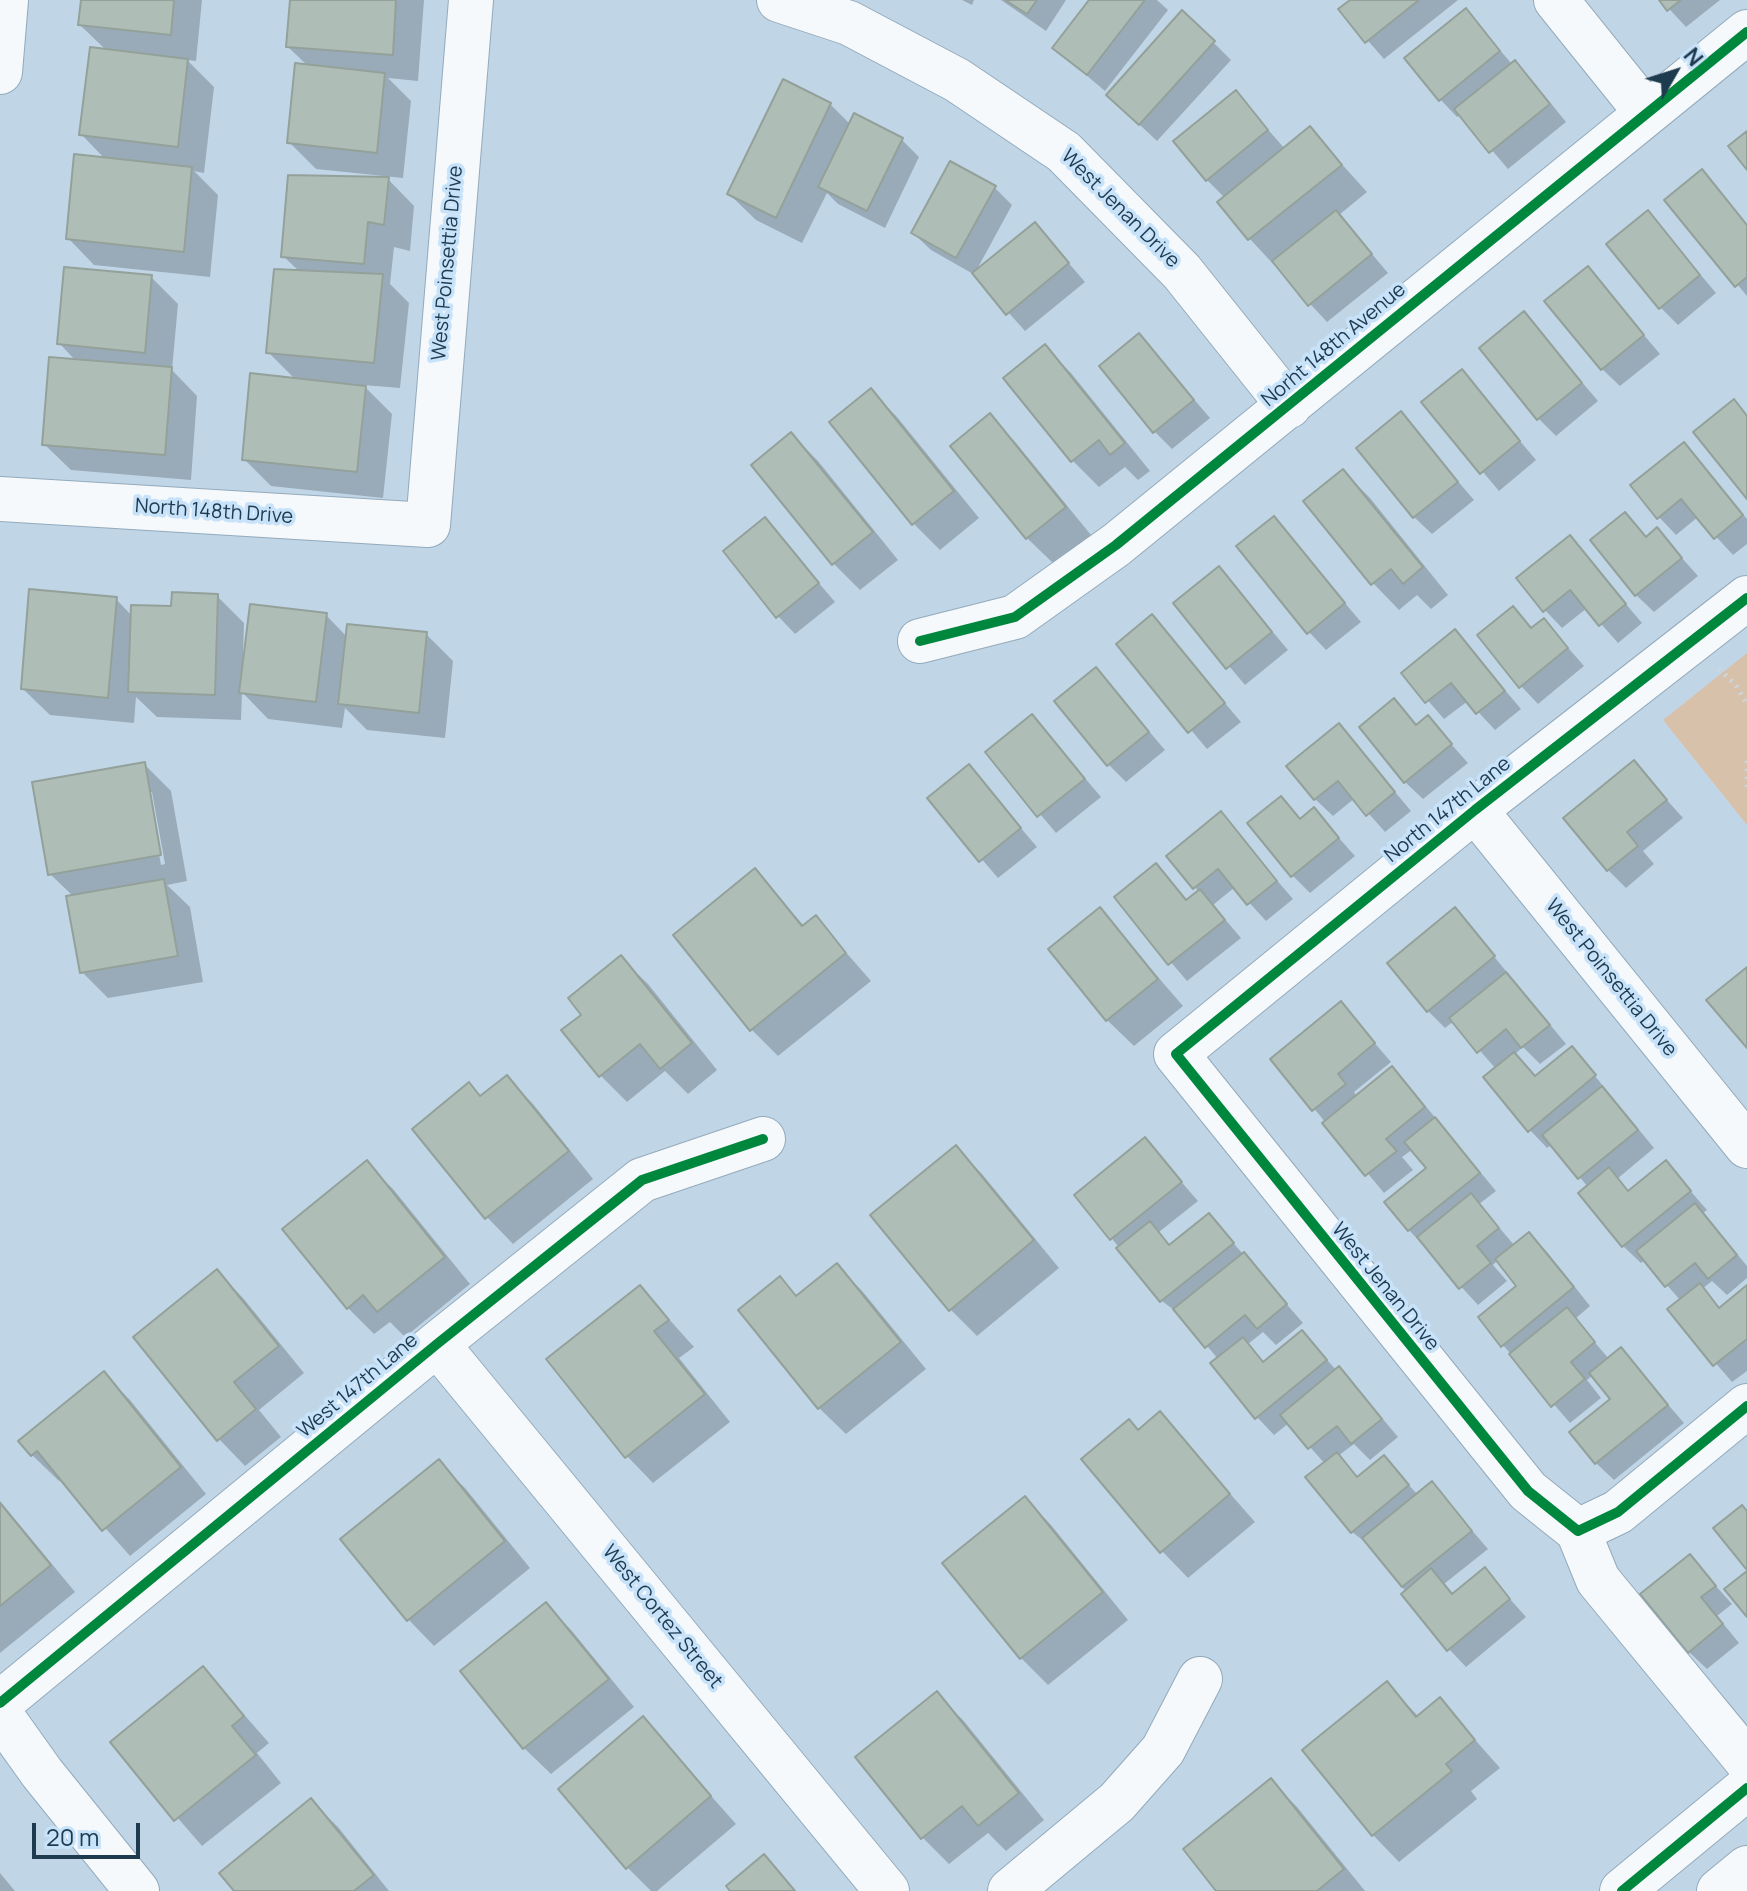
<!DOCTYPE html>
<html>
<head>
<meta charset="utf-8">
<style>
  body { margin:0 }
  #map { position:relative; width:1747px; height:1891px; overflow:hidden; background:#c0d6e7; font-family:Manrope,sans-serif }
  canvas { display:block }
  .north { position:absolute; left:1635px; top:32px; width:80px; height:80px; -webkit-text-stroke:6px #c8e3f9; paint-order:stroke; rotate:51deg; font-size:22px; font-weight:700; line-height:32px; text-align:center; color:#1d3a4f }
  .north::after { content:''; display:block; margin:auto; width:28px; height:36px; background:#1d3a4f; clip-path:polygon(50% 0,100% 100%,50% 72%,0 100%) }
  .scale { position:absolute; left:32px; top:1823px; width:108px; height:36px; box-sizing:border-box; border:4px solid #1d3a4f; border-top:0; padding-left:10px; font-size:24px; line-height:28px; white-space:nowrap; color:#1d3a4f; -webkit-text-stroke:6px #c8e3f9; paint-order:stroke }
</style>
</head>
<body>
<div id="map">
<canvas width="1747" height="1891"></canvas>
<div class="north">N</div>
<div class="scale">20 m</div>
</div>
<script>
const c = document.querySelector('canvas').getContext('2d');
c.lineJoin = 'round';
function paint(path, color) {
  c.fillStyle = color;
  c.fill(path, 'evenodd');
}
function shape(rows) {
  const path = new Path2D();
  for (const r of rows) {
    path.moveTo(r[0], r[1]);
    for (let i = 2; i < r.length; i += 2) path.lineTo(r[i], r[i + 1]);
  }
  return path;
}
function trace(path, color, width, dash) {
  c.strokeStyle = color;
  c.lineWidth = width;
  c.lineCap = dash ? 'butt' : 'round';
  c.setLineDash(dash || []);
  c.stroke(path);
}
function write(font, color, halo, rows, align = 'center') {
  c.font = font + ' Manrope,sans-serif';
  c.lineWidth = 7;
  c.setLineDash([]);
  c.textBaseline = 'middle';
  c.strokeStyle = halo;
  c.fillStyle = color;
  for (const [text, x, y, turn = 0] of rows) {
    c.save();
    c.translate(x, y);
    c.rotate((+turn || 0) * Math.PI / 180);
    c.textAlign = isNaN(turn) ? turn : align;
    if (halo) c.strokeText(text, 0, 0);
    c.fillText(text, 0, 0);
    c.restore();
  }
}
paint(shape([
  [1747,653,1747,825,1663,720]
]), '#d8c1aa');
paint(shape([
  [83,0,202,0,196,61,187,60,214,87,204,173,194,171,218,195,210,277,94,265,68,238,106,160,81,134,106,50,80,25],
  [292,0,424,0,418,81,388,78,411,101,403,178,316,169,289,142,309,67,288,47],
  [962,0,974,0,972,5],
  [1001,0,1066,0,1046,31],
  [1091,0,1157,0,1168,10,1105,91,1054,48],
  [1353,0,1458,0,1384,59,1341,10],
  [1661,0,1720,0,1686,27],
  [1466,11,1512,64,1532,80,1566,122,1508,169,1461,114,1457,117,1440,99],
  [1213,42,1231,60,1157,141,1126,112],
  [1236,93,1285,149,1310,129,1367,192,1339,215,1388,273,1327,322,1250,239,1220,202,1225,198,1207,180],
  [830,104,851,125,902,140,919,157,885,228,838,204,827,193,802,243,756,220,729,194],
  [1702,172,1747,224,1747,296,1667,200],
  [385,176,414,206,410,251,394,247,390,284,409,303,400,388,363,385,392,414,383,498,271,486,244,459,296,380,268,352,300,272,283,256],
  [994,187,1012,205,975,273,1035,224,1085,282,1025,331,975,275,931,250,913,233],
  [1648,212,1716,293,1678,325,1660,307],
  [1587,268,1660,354,1620,386,1602,369],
  [151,277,178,304,172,370,197,396,191,480,71,470,44,444,77,362,59,343],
  [1524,314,1598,401,1556,436,1538,418],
  [1139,335,1210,418,1172,449,1154,431],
  [1045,347,1071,373,1150,471,1138,480,1125,467,1099,487,1073,461,1006,378],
  [1462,372,1536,460,1499,491,1424,402],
  [871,391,897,417,979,518,940,550,914,524,831,422],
  [1400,414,1474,500,1432,534,1414,517],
  [990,416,1016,443,1091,535,1054,564,1027,538,953,446],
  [791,434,818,461,898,560,860,590,834,564,753,465],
  [1683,444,1747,519,1747,544,1733,555,1698,517,1676,535,1659,517],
  [1343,471,1370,498,1448,595,1431,609,1417,595,1399,610,1373,583],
  [1625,514,1648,538,1657,530,1698,576,1654,612,1636,595],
  [1274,519,1361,622,1326,650,1309,632],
  [765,520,835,602,795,634,778,616],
  [1569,537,1642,623,1618,643,1587,608,1562,628,1545,610],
  [1219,568,1288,650,1245,685,1176,603],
  [217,596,244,623,243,654,326,615,347,637,426,634,453,661,445,738,367,730,345,708,342,728,268,719,242,692,241,720,157,717,136,697,134,723,50,715,23,689,116,599,132,616],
  [1513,608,1533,629,1544,620,1584,666,1538,704,1521,686],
  [1152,617,1241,722,1207,749,1119,644],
  [1455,631,1521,709,1495,730,1468,701,1444,719,1404,673],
  [1096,669,1165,750,1126,782,1108,764],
  [1394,701,1418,726,1428,718,1468,763,1423,799,1405,782],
  [1032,716,1101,797,1056,833,988,752],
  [1339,725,1411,811,1385,832,1355,798,1333,816,1315,799],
  [1634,763,1683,818,1643,851,1654,864,1626,888,1608,870],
  [144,764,171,791,187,881,167,885,190,907,203,982,108,998,82,972,73,896,50,874],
  [148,792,152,792,165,864,161,865],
  [969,767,1037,847,998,878,930,799],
  [1281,798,1301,820,1314,810,1355,856,1310,893,1292,875],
  [1220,814,1293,899,1266,921,1235,887,1213,905,1241,938,1187,981,1116,898,1156,866,1188,901,1199,892,1169,856],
  [755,871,805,927,816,918,871,981,778,1056,752,1030,675,935],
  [1455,909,1566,1044,1540,1064,1523,1047,1514,1055,1536,1078,1572,1048,1654,1148,1617,1179,1630,1192,1666,1163,1707,1210,1703,1213,1747,1266,1747,1278,1727,1295,1712,1281,1702,1289,1721,1309,1747,1288,1747,1371,1732,1382,1670,1310,1681,1301,1645,1260,1641,1263,1623,1246,1588,1187,1552,1144,1547,1148,1530,1130,1496,1069,1454,1021,1445,1028,1428,1011],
  [1100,910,1183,1006,1134,1046,1107,1020],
  [621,958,648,984,717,1070,688,1094,665,1071,627,1102,600,1075,584,1015],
  [1341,1004,1391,1062,1354,1092,1357,1097,1392,1069,1409,1086,1496,1191,1479,1204,1515,1246,1529,1234,1547,1252,1590,1306,1575,1319,1609,1359,1621,1350,1684,1423,1614,1480,1596,1463,1613,1400,1593,1375,1587,1380,1601,1398,1570,1423,1503,1345,1519,1286,1498,1260,1493,1265,1507,1281,1478,1305,1409,1230,1428,1168,1413,1149,1402,1157,1413,1170,1384,1193,1273,1059],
  [506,1077,533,1104,593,1179,513,1244,487,1217,469,1085,482,1098],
  [1145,1140,1198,1201,1159,1232,1171,1246,1209,1215,1303,1323,1276,1345,1263,1332,1248,1344,1265,1363,1302,1332,1337,1371,1356,1387,1398,1437,1370,1460,1354,1444,1338,1456,1359,1478,1384,1458,1418,1495,1432,1484,1488,1549,1444,1584,1454,1595,1484,1570,1526,1617,1466,1667,1449,1649,1372,1547,1352,1532,1325,1464,1289,1423,1274,1435,1257,1417,1218,1359,1182,1316,1162,1301,1077,1195],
  [956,1148,982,1174,1059,1268,977,1336,950,1309],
  [366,1163,393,1189,470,1284,405,1337,390,1322,374,1334,348,1308],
  [837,1265,863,1292,926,1369,846,1434,819,1408,740,1311,780,1278,798,1297],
  [217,1272,243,1298,304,1373,259,1410,281,1437,245,1466,219,1439],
  [640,1287,694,1347,679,1358,730,1422,653,1483,627,1456],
  [104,1374,130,1400,206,1494,130,1556,62,1479,59,1481,32,1455],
  [1160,1414,1255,1522,1188,1578,1162,1551,1139,1432],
  [438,1462,465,1488,530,1568,434,1646,408,1619],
  [1025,1498,1051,1525,1128,1620,1048,1685,1021,1658],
  [0,1501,75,1592,0,1653],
  [1690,1557,1732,1604,1717,1616,1739,1643,1707,1669,1689,1652],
  [546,1605,572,1631,634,1707,551,1774,524,1748],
  [203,1668,269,1743,257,1753,281,1783,202,1846,112,1742],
  [1387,1684,1419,1717,1440,1700,1500,1768,1471,1791,1477,1799,1399,1862,1373,1835],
  [936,1694,963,1720,1044,1820,1006,1851,988,1833,949,1864,923,1838,858,1757],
  [643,1719,736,1824,657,1891,651,1891,627,1867],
  [1271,1781,1297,1807,1365,1891,1219,1891],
  [311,1801,338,1827,389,1891,237,1891],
  [0,1873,15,1891,0,1891]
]), '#0003');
const building = shape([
  [81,0,174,0,171,35,78,25,81,0],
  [290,0,396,0,393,55,286,47,290,0],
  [1005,0,1037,0,1027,14,1005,0],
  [1089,0,1145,0,1087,75,1052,48,1089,0],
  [1350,0,1419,0,1365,43,1338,9,1350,0],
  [1659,0,1681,0,1667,11,1659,0],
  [1466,8,1500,51,1439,101,1404,58,1466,8],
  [1182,10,1215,41,1139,125,1106,95,1182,10],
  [90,47,188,59,178,147,79,135,90,47],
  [1515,60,1550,104,1489,153,1454,109,1515,60],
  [295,63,385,73,377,153,287,143,295,63],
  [783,79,831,103,776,218,727,194,783,79],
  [1236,90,1268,130,1206,181,1173,141,1236,90],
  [854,113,903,138,867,211,818,187,854,113],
  [1310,126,1342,165,1248,240,1217,202,1310,126],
  [1747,131,1747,170,1728,146,1747,131],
  [74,154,192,167,184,252,66,239,74,154],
  [950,161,996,186,956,258,911,233,950,161],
  [1702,169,1747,225,1747,277,1735,287,1664,200,1702,169],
  [288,175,389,177,384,225,368,222,364,264,281,257,288,175],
  [1336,210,1372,254,1308,306,1272,261,1336,210],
  [1648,210,1700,275,1659,309,1606,244,1648,210],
  [1035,222,1069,263,1006,315,972,273,1035,222],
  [1588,266,1644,335,1601,370,1544,301,1588,266],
  [64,267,152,275,145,353,57,344,64,267],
  [274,269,383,274,374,363,266,353,274,269],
  [1524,311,1582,383,1537,420,1479,348,1524,311],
  [1139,333,1194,400,1153,433,1099,366,1139,333],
  [1045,344,1125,443,1110,455,1099,440,1071,462,1003,378,1045,344],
  [49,357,172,367,165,455,42,445,49,357],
  [1462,369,1520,441,1480,474,1421,402,1462,369],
  [250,373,366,386,357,472,242,460,250,373],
  [871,388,954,491,912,525,829,422,871,388],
  [1734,399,1747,416,1747,499,1693,432,1734,399],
  [1401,411,1458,482,1413,518,1356,448,1401,411],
  [990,413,1066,507,1026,539,950,446,990,413],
  [791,432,873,532,832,565,751,465,791,432],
  [1684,442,1743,515,1714,539,1681,499,1657,519,1630,485,1684,442],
  [1343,469,1423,567,1403,584,1391,569,1371,585,1303,501,1343,469],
  [1625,512,1646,537,1657,527,1682,558,1635,596,1590,540,1625,512],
  [1274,516,1345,603,1307,634,1236,546,1274,516],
  [765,517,819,583,776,618,723,551,765,517],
  [1570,535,1626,604,1599,626,1570,590,1543,612,1516,578,1570,535],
  [1219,566,1272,632,1226,669,1173,603,1219,566],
  [29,589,117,597,108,698,21,689,29,589],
  [172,592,218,594,215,695,128,692,131,605,171,606,172,592],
  [250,604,327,613,316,702,239,693,250,604],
  [1513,606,1531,628,1544,618,1568,648,1519,688,1477,635,1513,606],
  [1152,614,1225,703,1188,733,1116,644,1152,614],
  [347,624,427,632,419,713,338,704,347,624],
  [1455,629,1505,691,1476,714,1451,683,1425,703,1401,673,1455,629],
  [1096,667,1149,732,1107,766,1054,701,1096,667],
  [1394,698,1416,725,1428,715,1452,744,1404,783,1359,727,1394,698],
  [1032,714,1085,779,1037,817,985,752,1032,714],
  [1339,723,1395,792,1366,816,1338,781,1314,800,1286,766,1339,723],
  [1634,760,1667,800,1627,832,1638,846,1607,871,1563,818,1634,760],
  [145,762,161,855,48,875,32,782,145,762],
  [969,764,1021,828,979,862,927,798,969,764],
  [1281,796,1300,819,1314,807,1339,838,1291,877,1247,823,1281,796],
  [1221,811,1277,881,1247,905,1218,869,1193,889,1166,856,1221,811],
  [1156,863,1186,900,1200,889,1225,920,1168,965,1114,897,1156,863],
  [755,868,802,926,816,915,846,953,750,1031,673,935,755,868],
  [164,879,178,956,80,973,66,896,164,879],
  [1100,907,1158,979,1106,1021,1048,949,1100,907],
  [1455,907,1495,956,1427,1012,1387,963,1455,907],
  [621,955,692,1043,660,1069,640,1044,599,1077,561,1030,581,1015,568,998,621,955],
  [1747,967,1747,1048,1706,1000,1747,967],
  [1506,972,1550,1025,1521,1048,1506,1029,1477,1053,1449,1018,1506,972],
  [1341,1001,1375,1043,1338,1074,1346,1084,1312,1111,1270,1059,1341,1001],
  [1572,1046,1596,1075,1528,1132,1483,1077,1514,1052,1535,1076,1572,1046],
  [1392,1066,1425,1107,1386,1139,1397,1151,1365,1176,1322,1123,1392,1066],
  [507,1075,569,1151,485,1219,412,1129,469,1082,480,1096,507,1075],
  [1602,1086,1638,1130,1578,1179,1542,1135,1602,1086],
  [1435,1117,1480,1173,1408,1231,1384,1202,1426,1168,1404,1142,1435,1117],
  [1145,1137,1182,1182,1110,1240,1074,1195,1145,1137],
  [956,1145,1034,1240,949,1311,870,1215,956,1145],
  [367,1160,445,1257,377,1312,363,1295,347,1309,282,1229,367,1160],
  [1666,1160,1691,1191,1622,1247,1578,1193,1609,1167,1628,1191,1666,1160],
  [1471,1193,1499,1228,1477,1246,1491,1263,1459,1289,1417,1237,1471,1193],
  [1695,1203,1737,1255,1708,1279,1695,1263,1665,1287,1636,1251,1695,1203],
  [1209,1213,1234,1243,1160,1302,1116,1248,1150,1221,1169,1245,1209,1213],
  [1529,1232,1574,1287,1501,1347,1478,1317,1516,1286,1495,1259,1529,1232],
  [1244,1252,1287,1304,1257,1329,1245,1315,1205,1348,1173,1309,1244,1252],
  [837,1263,901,1342,818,1409,738,1310,780,1276,796,1296,837,1263],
  [217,1269,279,1346,234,1382,256,1409,217,1441,133,1337,217,1269],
  [1700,1283,1719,1308,1747,1285,1747,1339,1713,1366,1667,1309,1700,1283],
  [640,1285,669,1320,654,1331,705,1394,625,1458,546,1359,640,1285],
  [1567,1307,1595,1342,1571,1362,1585,1379,1551,1407,1509,1354,1567,1307],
  [1302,1330,1327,1360,1255,1419,1210,1363,1243,1337,1263,1362,1302,1330],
  [1621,1347,1668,1405,1595,1464,1569,1432,1610,1399,1589,1373,1621,1347],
  [1339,1366,1382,1419,1351,1444,1337,1426,1308,1449,1280,1415,1339,1366],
  [104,1371,181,1467,102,1531,37,1451,31,1456,18,1441,104,1371],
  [1160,1411,1230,1494,1160,1553,1081,1459,1129,1419,1138,1430,1160,1411],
  [1337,1452,1357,1477,1384,1455,1409,1485,1351,1533,1305,1477,1337,1452],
  [439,1459,505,1541,407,1621,340,1539,439,1459],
  [1432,1481,1472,1531,1402,1587,1362,1538,1432,1481],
  [1025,1496,1103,1592,1020,1659,942,1563,1025,1496],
  [0,1503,51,1565,0,1606,0,1503],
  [1742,1505,1747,1511,1747,1570,1713,1528,1742,1505],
  [1690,1554,1716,1586,1701,1597,1723,1624,1688,1653,1640,1594,1690,1554],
  [1485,1567,1510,1599,1447,1651,1401,1594,1431,1568,1452,1594,1485,1567],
  [1747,1571,1747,1617,1724,1589,1747,1571],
  [546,1602,609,1679,523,1749,460,1671,546,1602],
  [203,1666,244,1716,232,1726,256,1755,174,1821,110,1742,203,1666],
  [1387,1681,1416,1717,1440,1697,1475,1740,1446,1764,1452,1771,1372,1836,1302,1750,1387,1681],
  [937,1691,1019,1793,978,1826,962,1806,921,1839,855,1757,937,1691],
  [643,1716,711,1796,626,1869,558,1789,643,1716],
  [1271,1778,1344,1869,1317,1891,1216,1891,1183,1849,1271,1778],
  [311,1798,374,1875,354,1891,234,1891,219,1873,311,1798],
  [764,1854,795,1891,730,1891,726,1886,764,1854]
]);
paint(building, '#afbdb7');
trace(building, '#93a19a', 2);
const minor = shape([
  [779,0,849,23,957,80,1064,152,1182,272,1289,406],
  [1556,0,1646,112],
  [0,72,6,0],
  [0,499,428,525,471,0],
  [1747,598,1475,810,1176,1054,1528,1491,1578,1531,1598,1580,1747,1761],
  [920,641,1015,617,1116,545,1747,32],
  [1475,810,1747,1146],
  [437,1344,887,1891],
  [1578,1531,1618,1512,1747,1406],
  [0,1703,437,1344,642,1180,763,1139],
  [0,1714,42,1773,137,1891],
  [1010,1891,1117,1802,1163,1750,1200,1679]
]);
const major = shape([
  [1622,1891,1747,1788],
  [1719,1891,1747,1868]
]);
trace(minor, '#93aabc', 46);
trace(major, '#93aabc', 46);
trace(shape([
  [1719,669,1736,685,1747,705],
  [1747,761,1747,792]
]), '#ced7dd', 5, [2, 6]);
trace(minor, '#f6f9fb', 44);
trace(major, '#f6f9fb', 44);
trace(shape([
  [1747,598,1475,810,1176,1054,1528,1491,1578,1531,1618,1512,1747,1406],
  [920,641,1015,617,1116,545,1747,32],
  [0,1703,437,1344,642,1180,763,1139],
  [1622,1891,1747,1788]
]), '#00873e', 10);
write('20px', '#1d3a4f', '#c8e3f9', [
  ["West Jenan Drive",1120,209,45],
  ["West Poinsettia Drive",448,263,-85],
  ["Norht 148th Avenue",1334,345,-40],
  ["North 148th Drive",214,512,4],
  ["North 147th Lane",1448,810,-39],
  ["West Poinsettia Drive",1611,978,51],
  ["West Jenan Drive",1385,1287,51],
  ["West 147th Lane",358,1386,-40],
  ["West Cortez Street",662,1617,51]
]);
</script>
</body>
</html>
